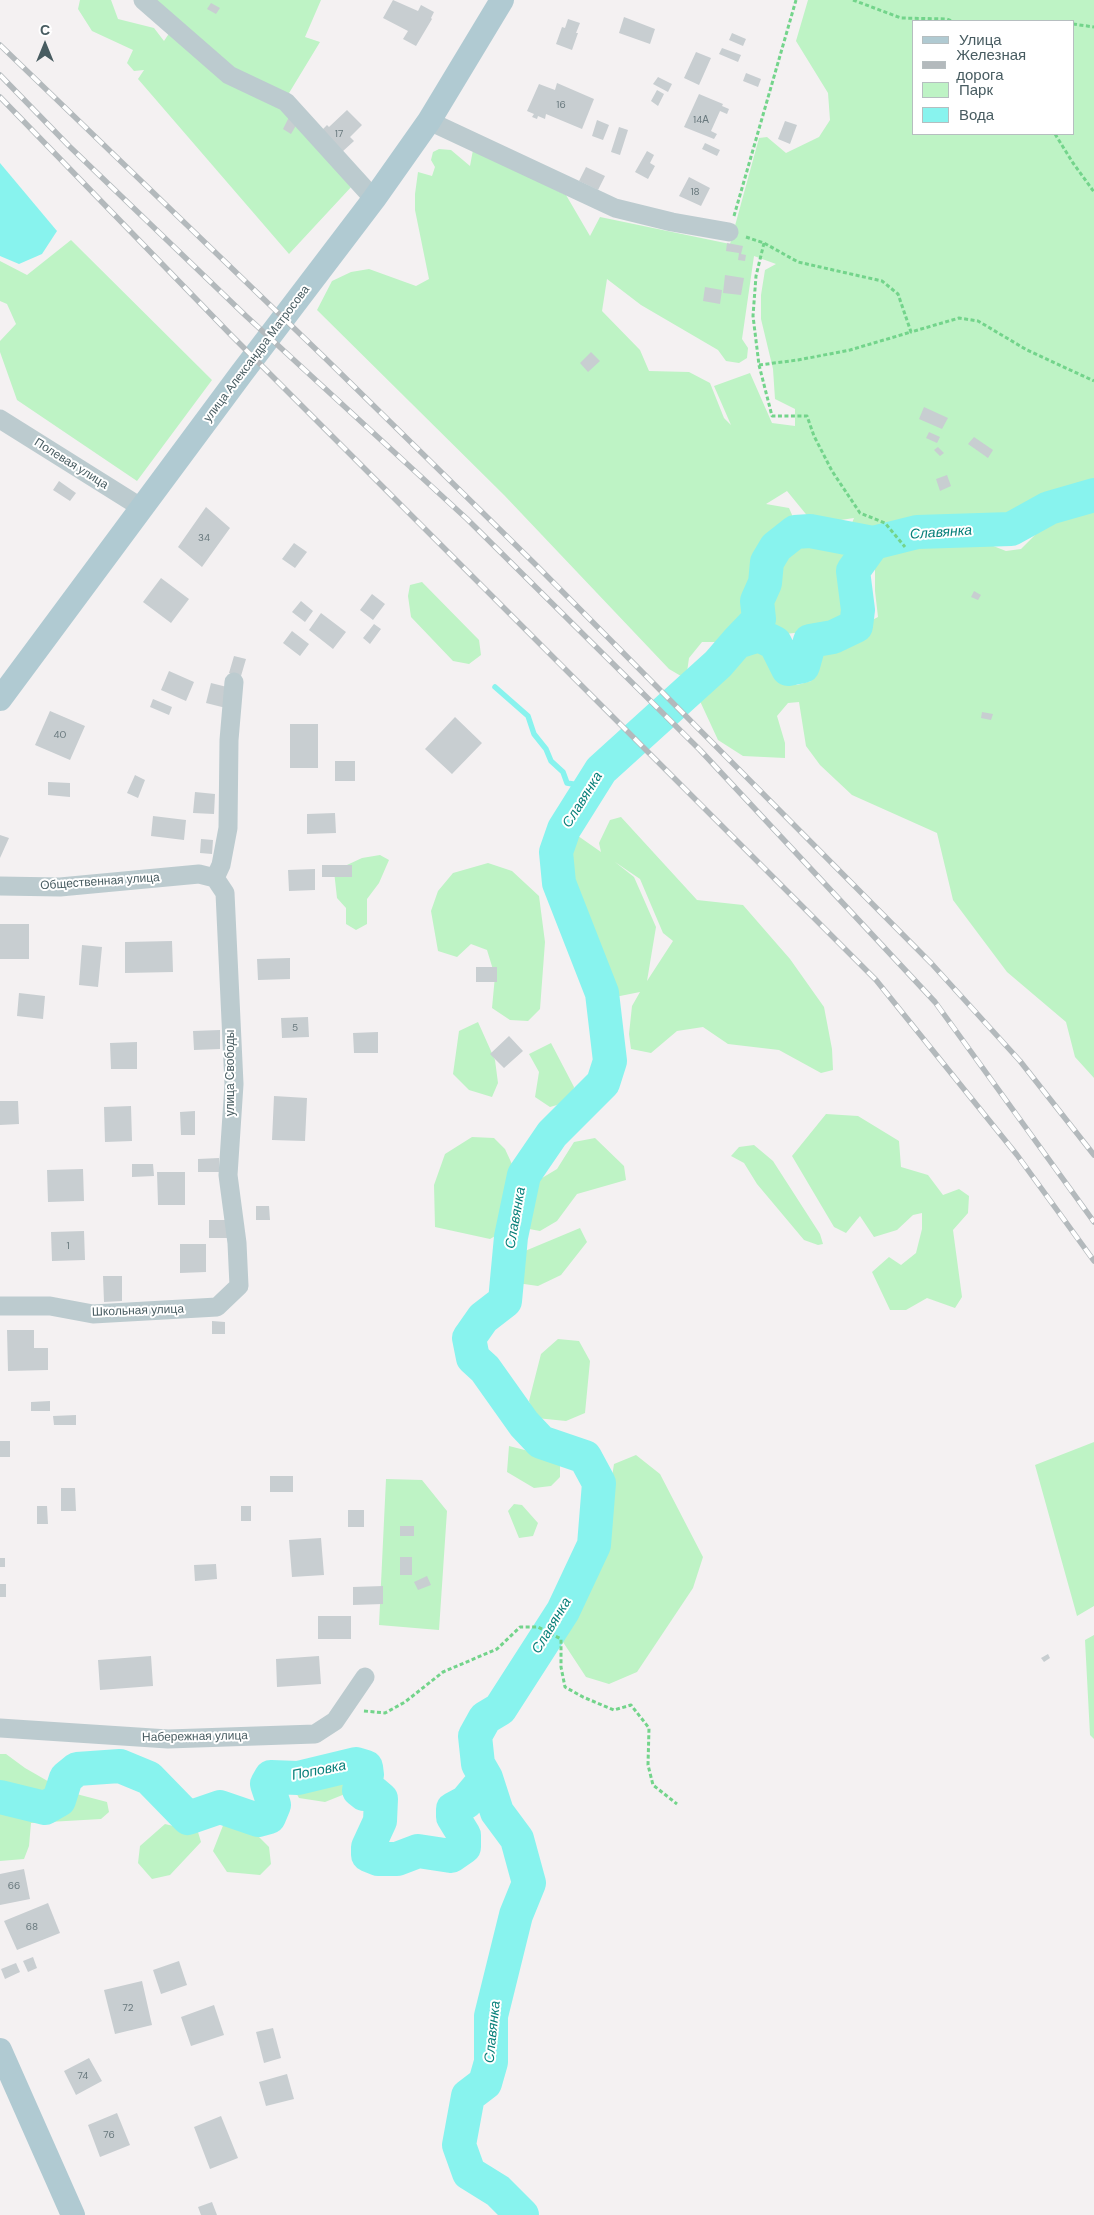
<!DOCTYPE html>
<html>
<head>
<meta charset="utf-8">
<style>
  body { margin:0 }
  #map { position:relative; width:1094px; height:2215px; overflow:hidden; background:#f4f1f2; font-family:"DM Sans",sans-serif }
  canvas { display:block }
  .legend { position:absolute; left:912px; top:20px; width:162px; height:115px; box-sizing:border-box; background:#fff; border:1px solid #b6bec0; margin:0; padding:6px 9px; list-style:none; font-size:15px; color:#485c61 }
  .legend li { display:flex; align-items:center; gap:10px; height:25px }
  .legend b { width:25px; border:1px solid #b6bec0 }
  .north { position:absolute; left:20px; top:20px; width:50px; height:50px; -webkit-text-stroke:4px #fff; paint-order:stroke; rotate:0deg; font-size:14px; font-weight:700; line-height:20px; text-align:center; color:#485c61 }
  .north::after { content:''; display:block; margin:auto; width:18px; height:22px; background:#485c61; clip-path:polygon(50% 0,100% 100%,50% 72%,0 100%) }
</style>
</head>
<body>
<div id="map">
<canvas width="1094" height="2215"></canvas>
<ul class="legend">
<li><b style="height:6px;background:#b0cad2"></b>Улица</li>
<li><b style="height:6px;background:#b3b9bc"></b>Железная дорога</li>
<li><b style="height:14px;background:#bef3c5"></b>Парк</li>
<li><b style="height:14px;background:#88f3ee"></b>Вода</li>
</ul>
<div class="north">С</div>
</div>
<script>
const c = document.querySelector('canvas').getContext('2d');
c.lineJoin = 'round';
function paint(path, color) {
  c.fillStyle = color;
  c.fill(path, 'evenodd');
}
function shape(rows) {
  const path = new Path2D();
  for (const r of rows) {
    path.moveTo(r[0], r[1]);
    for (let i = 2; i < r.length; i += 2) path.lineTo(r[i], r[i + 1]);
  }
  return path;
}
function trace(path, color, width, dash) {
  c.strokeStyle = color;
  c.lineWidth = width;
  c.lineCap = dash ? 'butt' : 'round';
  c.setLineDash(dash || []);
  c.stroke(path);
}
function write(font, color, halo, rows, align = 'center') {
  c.font = font + ' "DM Sans",sans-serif';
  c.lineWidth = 4;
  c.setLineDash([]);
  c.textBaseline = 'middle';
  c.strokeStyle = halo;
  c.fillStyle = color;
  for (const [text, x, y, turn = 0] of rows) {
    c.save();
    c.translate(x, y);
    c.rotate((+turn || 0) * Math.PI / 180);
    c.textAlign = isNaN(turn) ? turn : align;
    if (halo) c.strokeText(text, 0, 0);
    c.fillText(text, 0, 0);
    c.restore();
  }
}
paint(shape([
  [80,0,111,0,118,19,154,28,164,41,178,20,154,0,321,0,305,37,320,42,283,103,353,185,289,254,138,79,144,70,134,71,127,63,133,50,92,31,78,9],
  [808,0,1094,0,1094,486,1080,492,1048,499,1020,514,987,522,936,519,875,532,853,557,847,577,853,608,846,620,830,629,785,634,752,622,719,642,702,642,689,658,686,679,669,669,504,495,317,310,332,281,351,272,369,269,416,286,429,279,415,210,415,194,418,172,432,176,435,167,431,160,433,152,439,149,451,150,470,166,473,150,566,195,590,236,600,217,730,244,759,138,767,137,786,153,819,137,830,120,828,93,796,41],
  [913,21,1073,21,1073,134,913,134],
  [754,256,776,264,765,270,761,295,761,319,773,369,775,399,795,409,795,426,772,423,750,373,714,386,731,425,724,418,710,383,689,372,649,371,640,350,602,311,607,279,641,305,718,350,726,361,739,363,747,358,748,348,742,339],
  [787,491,814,524,854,518,850,528,796,524,789,508,766,504],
  [71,240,212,380,137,481,17,400,0,352,0,341,16,324,7,304,0,301,0,261,27,275],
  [1088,507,1094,507,1094,1078,1075,1057,1066,1022,1007,972,953,900,937,833,852,795,820,765,806,746,799,702,788,703,777,716,785,743,785,758,743,756,718,740,699,699,745,648,760,645,772,651,786,679,797,685,811,681,818,666,809,653,878,617,875,591,875,565,887,549,921,539,978,540,1006,551,1021,549,1045,525],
  [422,582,479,640,481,655,469,664,453,661,411,617,408,596,410,585],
  [621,817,697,900,743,905,790,959,824,1007,832,1049,833,1070,821,1073,779,1050,728,1044,703,1027,677,1031,651,1053,631,1049,629,1034,632,1006,640,992,615,997,561,861,571,831,601,852,599,843,610,820],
  [615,862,640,879,663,933,673,941,647,981,656,927,634,877],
  [380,855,389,860,379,883,367,899,367,924,356,930,346,924,346,908,337,898,334,871,362,858],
  [488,863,512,871,539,896,545,942,540,1009,528,1021,510,1020,492,1008,495,976,487,950,471,944,457,957,438,951,431,911,438,891,453,873],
  [478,1022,495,1060,498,1083,492,1097,469,1090,453,1074,459,1031],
  [551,1043,574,1087,571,1101,550,1107,535,1097,539,1072,529,1054],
  [826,1114,858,1116,899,1141,901,1167,928,1175,943,1195,959,1189,969,1196,968,1213,953,1230,962,1297,955,1308,927,1298,906,1310,890,1310,872,1272,889,1257,901,1265,916,1253,922,1229,922,1213,913,1215,897,1230,874,1237,860,1216,846,1233,834,1227,792,1156],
  [472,1137,494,1138,505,1149,517,1175,542,1178,557,1169,574,1142,595,1138,624,1166,626,1180,577,1194,557,1221,540,1231,513,1226,490,1239,435,1227,434,1185,445,1154],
  [754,1145,773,1161,820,1234,823,1244,818,1245,804,1240,757,1184,744,1163,731,1156,739,1147],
  [580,1228,587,1242,561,1275,538,1286,517,1283,513,1256],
  [558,1339,579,1341,590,1361,585,1413,566,1421,536,1418,529,1401,541,1354],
  [1094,1442,1094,1606,1077,1616,1035,1465],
  [509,1446,560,1459,560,1477,551,1486,534,1488,507,1472],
  [636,1455,660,1474,703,1557,693,1588,637,1672,609,1684,586,1677,561,1639,600,1552,614,1464],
  [386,1479,422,1480,447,1511,439,1630,379,1625],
  [514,1504,522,1505,538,1523,533,1536,519,1538,508,1511],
  [1094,1635,1094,1739,1090,1735,1085,1640],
  [0,1754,6,1754,25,1768,65,1791,107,1802,109,1812,101,1819,31,1823,29,1846,24,1859,0,1861],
  [323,1763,351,1768,356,1778,355,1790,325,1802,299,1798,293,1787,297,1769],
  [224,1823,252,1830,269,1847,271,1864,260,1875,227,1872,213,1851],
  [165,1824,198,1832,201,1842,170,1875,152,1879,138,1863,140,1846]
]), '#bef3c5');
paint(shape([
  [0,163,57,231,42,254,19,264,0,256]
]), '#88f3ee');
trace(shape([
  [495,687,528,716,534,734,546,749,551,761,563,772,567,783,590,787]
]), '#88f3ee', 5.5);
trace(shape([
  [737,642,759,619,757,601,765,583,767,562,776,547,795,532,810,531,873,543],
  [0,1797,45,1808,59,1800,66,1778,77,1769,120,1766,149,1778,188,1818,220,1807,258,1820,269,1817,274,1805,267,1784,271,1777,298,1778,356,1764,366,1767,367,1775,359,1790,364,1794,374,1793,381,1799,380,1821,368,1847,368,1855,378,1859,397,1859,418,1851,451,1856,464,1847,464,1835,453,1817,453,1809,466,1802,486,1778],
  [522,2215,498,2191,469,2173,459,2145,468,2096,485,2083,491,2062,491,2016,516,1915,529,1883,517,1839,497,1812,486,1778,478,1764,475,1736,485,1718,500,1709,563,1611,594,1545,599,1483,585,1457,541,1442,524,1424,485,1369,473,1358,469,1338,483,1318,505,1301,511,1237,524,1175,552,1134,603,1083,610,1061,602,993,559,883,556,852,564,829,601,770,718,664,737,642,759,635,775,643,788,669,803,666,810,641,833,637,856,626,858,610,853,571,873,543,917,532,1011,529,1049,508,1094,495]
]), '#88f3ee', 34);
paint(shape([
  [393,0,418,11,421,5,434,12,431,18,432,19,416,46,403,39,408,31,383,18],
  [211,3,220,8,216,14,207,9],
  [624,17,655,29,650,44,619,33],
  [568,19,580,23,576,33,578,33,572,50,556,44,562,27,565,28],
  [732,33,746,39,743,46,729,40],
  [722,48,741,55,738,62,719,54],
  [696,52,711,58,699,85,684,78],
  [746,73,761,79,758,87,743,81],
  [658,77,672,84,668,92,653,84],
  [557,83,594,99,582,129,546,114,545,119,538,116,537,119,532,117,534,114,527,111,539,84,555,90],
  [657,90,664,94,658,106,651,101],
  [699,94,723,104,722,106,729,109,727,114,720,111,711,131,717,134,714,139,684,127],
  [347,110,362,125,350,137,354,141,342,152,321,131,327,125,329,127],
  [289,117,298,122,291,134,283,129],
  [597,120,609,125,603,140,592,136],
  [785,121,797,125,790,144,778,139],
  [619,127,628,130,620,155,611,152],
  [705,143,720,150,717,156,702,149],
  [647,151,654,155,650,163,655,166,648,179,635,172],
  [586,167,605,176,598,190,579,181],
  [689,177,710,188,701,206,679,196],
  [727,243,743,246,741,254,746,255,745,261,738,260,739,253,726,251],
  [725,275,744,278,741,295,723,293],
  [705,287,722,290,720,304,703,301],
  [591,352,600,361,588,372,580,363],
  [924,407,948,418,942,429,919,419],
  [929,432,940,437,937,443,926,438],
  [974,437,993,450,988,458,968,444],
  [938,447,944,453,940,456,934,450],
  [947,475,951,486,940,491,936,479],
  [59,481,76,493,70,501,53,490],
  [206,507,230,528,202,567,178,547],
  [294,543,307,552,295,568,282,559],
  [161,578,189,599,171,623,143,602],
  [974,591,981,595,978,600,971,597],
  [372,594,385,604,373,620,360,610],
  [301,601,313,611,305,622,292,612],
  [321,613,346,632,333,649,309,630],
  [374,624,381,629,370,644,363,638],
  [292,631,309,644,300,656,283,643],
  [234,656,246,659,241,676,229,673],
  [169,671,194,682,186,701,161,690],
  [211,683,231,688,226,708,206,703],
  [153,699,172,707,169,715,150,707],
  [50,711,85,726,70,760,35,745],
  [982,712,993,714,991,720,981,718],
  [455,717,482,743,452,774,425,749],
  [290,724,318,724,318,768,290,768],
  [335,761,355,761,355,781,335,781],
  [135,775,145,780,138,798,127,793],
  [48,782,70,783,70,797,48,795],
  [195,792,215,794,214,814,193,813],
  [335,813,336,833,307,834,307,814],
  [153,816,186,820,184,840,151,836],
  [0,835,9,838,0,858],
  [201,839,213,840,212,854,200,853],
  [322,865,352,865,352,877,322,877],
  [315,869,315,890,289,891,288,870],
  [0,924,29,924,29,959,0,959],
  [172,941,173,972,125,973,125,942],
  [82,945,102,947,98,987,79,985],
  [290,958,290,979,258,980,257,959],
  [476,967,497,967,497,982,476,982],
  [19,993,45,996,43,1019,17,1016],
  [308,1017,309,1037,282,1038,281,1018],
  [220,1030,220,1049,194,1050,193,1031],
  [378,1032,378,1053,354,1053,353,1033],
  [509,1036,523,1051,504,1068,490,1054],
  [137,1042,137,1069,111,1069,110,1043],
  [274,1096,307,1098,305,1141,272,1140],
  [0,1101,18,1101,19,1124,0,1125],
  [131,1106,132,1141,105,1142,104,1107],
  [195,1111,195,1135,181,1135,180,1112],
  [219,1158,219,1172,198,1172,198,1159],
  [132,1164,153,1164,154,1176,132,1177],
  [83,1169,84,1201,48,1202,47,1170],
  [157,1172,185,1172,185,1205,158,1205],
  [256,1206,269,1206,270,1220,256,1220],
  [209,1220,231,1220,232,1238,209,1238],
  [84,1231,85,1260,52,1261,51,1232],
  [180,1244,206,1244,206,1272,180,1273],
  [103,1276,122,1276,122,1301,104,1302],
  [212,1321,225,1322,225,1334,212,1334],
  [7,1330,34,1330,34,1348,48,1348,48,1370,8,1371],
  [50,1401,50,1411,31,1411,31,1402],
  [76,1415,76,1425,54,1425,53,1416],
  [0,1441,10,1441,10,1457,0,1457],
  [270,1476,293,1476,293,1492,270,1492],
  [61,1488,75,1488,76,1511,61,1511],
  [37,1506,47,1506,48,1524,37,1524],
  [241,1506,251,1506,251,1521,241,1521],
  [348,1510,364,1510,364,1527,348,1527],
  [400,1526,414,1526,414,1536,400,1536],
  [321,1538,324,1575,292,1577,289,1540],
  [400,1557,412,1557,412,1575,400,1575],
  [0,1558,5,1558,5,1567,0,1567],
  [216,1564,217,1579,195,1581,194,1565],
  [427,1576,431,1585,418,1590,414,1582],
  [0,1584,6,1584,6,1597,0,1597],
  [383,1586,383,1604,353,1605,353,1587],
  [318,1616,351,1616,351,1639,318,1639],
  [1048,1654,1050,1658,1044,1662,1041,1658],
  [151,1656,153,1686,100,1690,98,1660],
  [319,1656,321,1684,277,1687,276,1659],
  [24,1869,30,1899,0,1905,0,1874],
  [48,1903,60,1933,17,1950,4,1921],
  [33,1957,37,1968,28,1972,23,1961],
  [179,1961,187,1985,161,1994,153,1970],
  [16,1963,20,1972,5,1979,1,1969],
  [142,1981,152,2025,115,2034,104,1990],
  [214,2005,224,2035,191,2046,181,2017],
  [273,2028,281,2058,264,2063,256,2032],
  [89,2058,102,2081,76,2095,64,2071],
  [287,2074,294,2099,266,2106,259,2082],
  [117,2113,130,2145,100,2157,88,2125],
  [221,2116,238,2158,210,2169,194,2127],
  [212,2202,217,2215,201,2215,198,2207]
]), '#c8ced1');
trace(shape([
  [853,0,901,18,947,19,952,21],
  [1073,24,1094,27],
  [1055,134,1073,163,1094,192],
  [734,216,796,0],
  [746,237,764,243,798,262,882,281,898,294,911,332,959,318,978,321,1027,350,1094,381],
  [764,243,756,276,753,316,759,365,772,416,807,416,814,436,832,471,860,513,885,523,905,547],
  [759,365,798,360,850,350,911,332],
  [364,1711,385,1713,405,1702,443,1672,497,1649,520,1627,538,1627,561,1639,561,1667,565,1687,583,1697,614,1710,631,1705,649,1728,648,1765,653,1785,677,1804]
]), '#73d48b', 3, [4, 2.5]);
trace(shape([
  [143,0,229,75,286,102,374,199],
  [429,121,615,208,672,222,729,232],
  [0,419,142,508],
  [215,878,221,865,228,828,229,740,234,682],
  [0,886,60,887,199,874,215,878,225,893,234,1084,228,1175,237,1243,239,1286,217,1307,93,1314,50,1306,0,1306],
  [0,1728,168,1739,315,1734,335,1721,365,1677]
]), '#bccbcf', 19);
trace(shape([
  [0,699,241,374,374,199,429,121,502,0],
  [0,2050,73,2215]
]), '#b0cad2', 24);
const rail = shape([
  [0,45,326,359,535,564,931,963,1020,1061,1094,1155],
  [0,75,69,146,246,316,467,519,700,750,935,1002,1094,1222],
  [0,97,231,335,876,980,1017,1155,1094,1261]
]);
trace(rail, '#b3b9bc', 5.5);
trace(rail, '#fff', 4, [11]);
write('10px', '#68787d', null, [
  ["16",561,105],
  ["14А",701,120],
  ["17",339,134],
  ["18",695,192],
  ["34",204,538],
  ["40",60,735],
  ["5",295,1028],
  ["1",68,1246],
  ["66",14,1886],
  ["68",32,1927],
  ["72",128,2008],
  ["74",83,2076],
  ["76",109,2135]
]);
write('12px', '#485c61', '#fff', [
  ["улица Александра Матросова",257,354,-53],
  ["Полевая улица",71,464,32],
  ["Общественная улица",100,882,-4],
  ["улица Свободы",231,1073,-90],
  ["Школьная улица",138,1311,-2],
  ["Набережная улица",195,1737,-1]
]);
write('italic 14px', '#077f79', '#fff', [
  ["Славянка",941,533,-4],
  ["Славянка",583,800,-58],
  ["Славянка",516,1218,-80],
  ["Славянка",552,1626,-59],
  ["Поповка",319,1771,-11],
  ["Славянка",493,2032,-84]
]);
</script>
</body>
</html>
